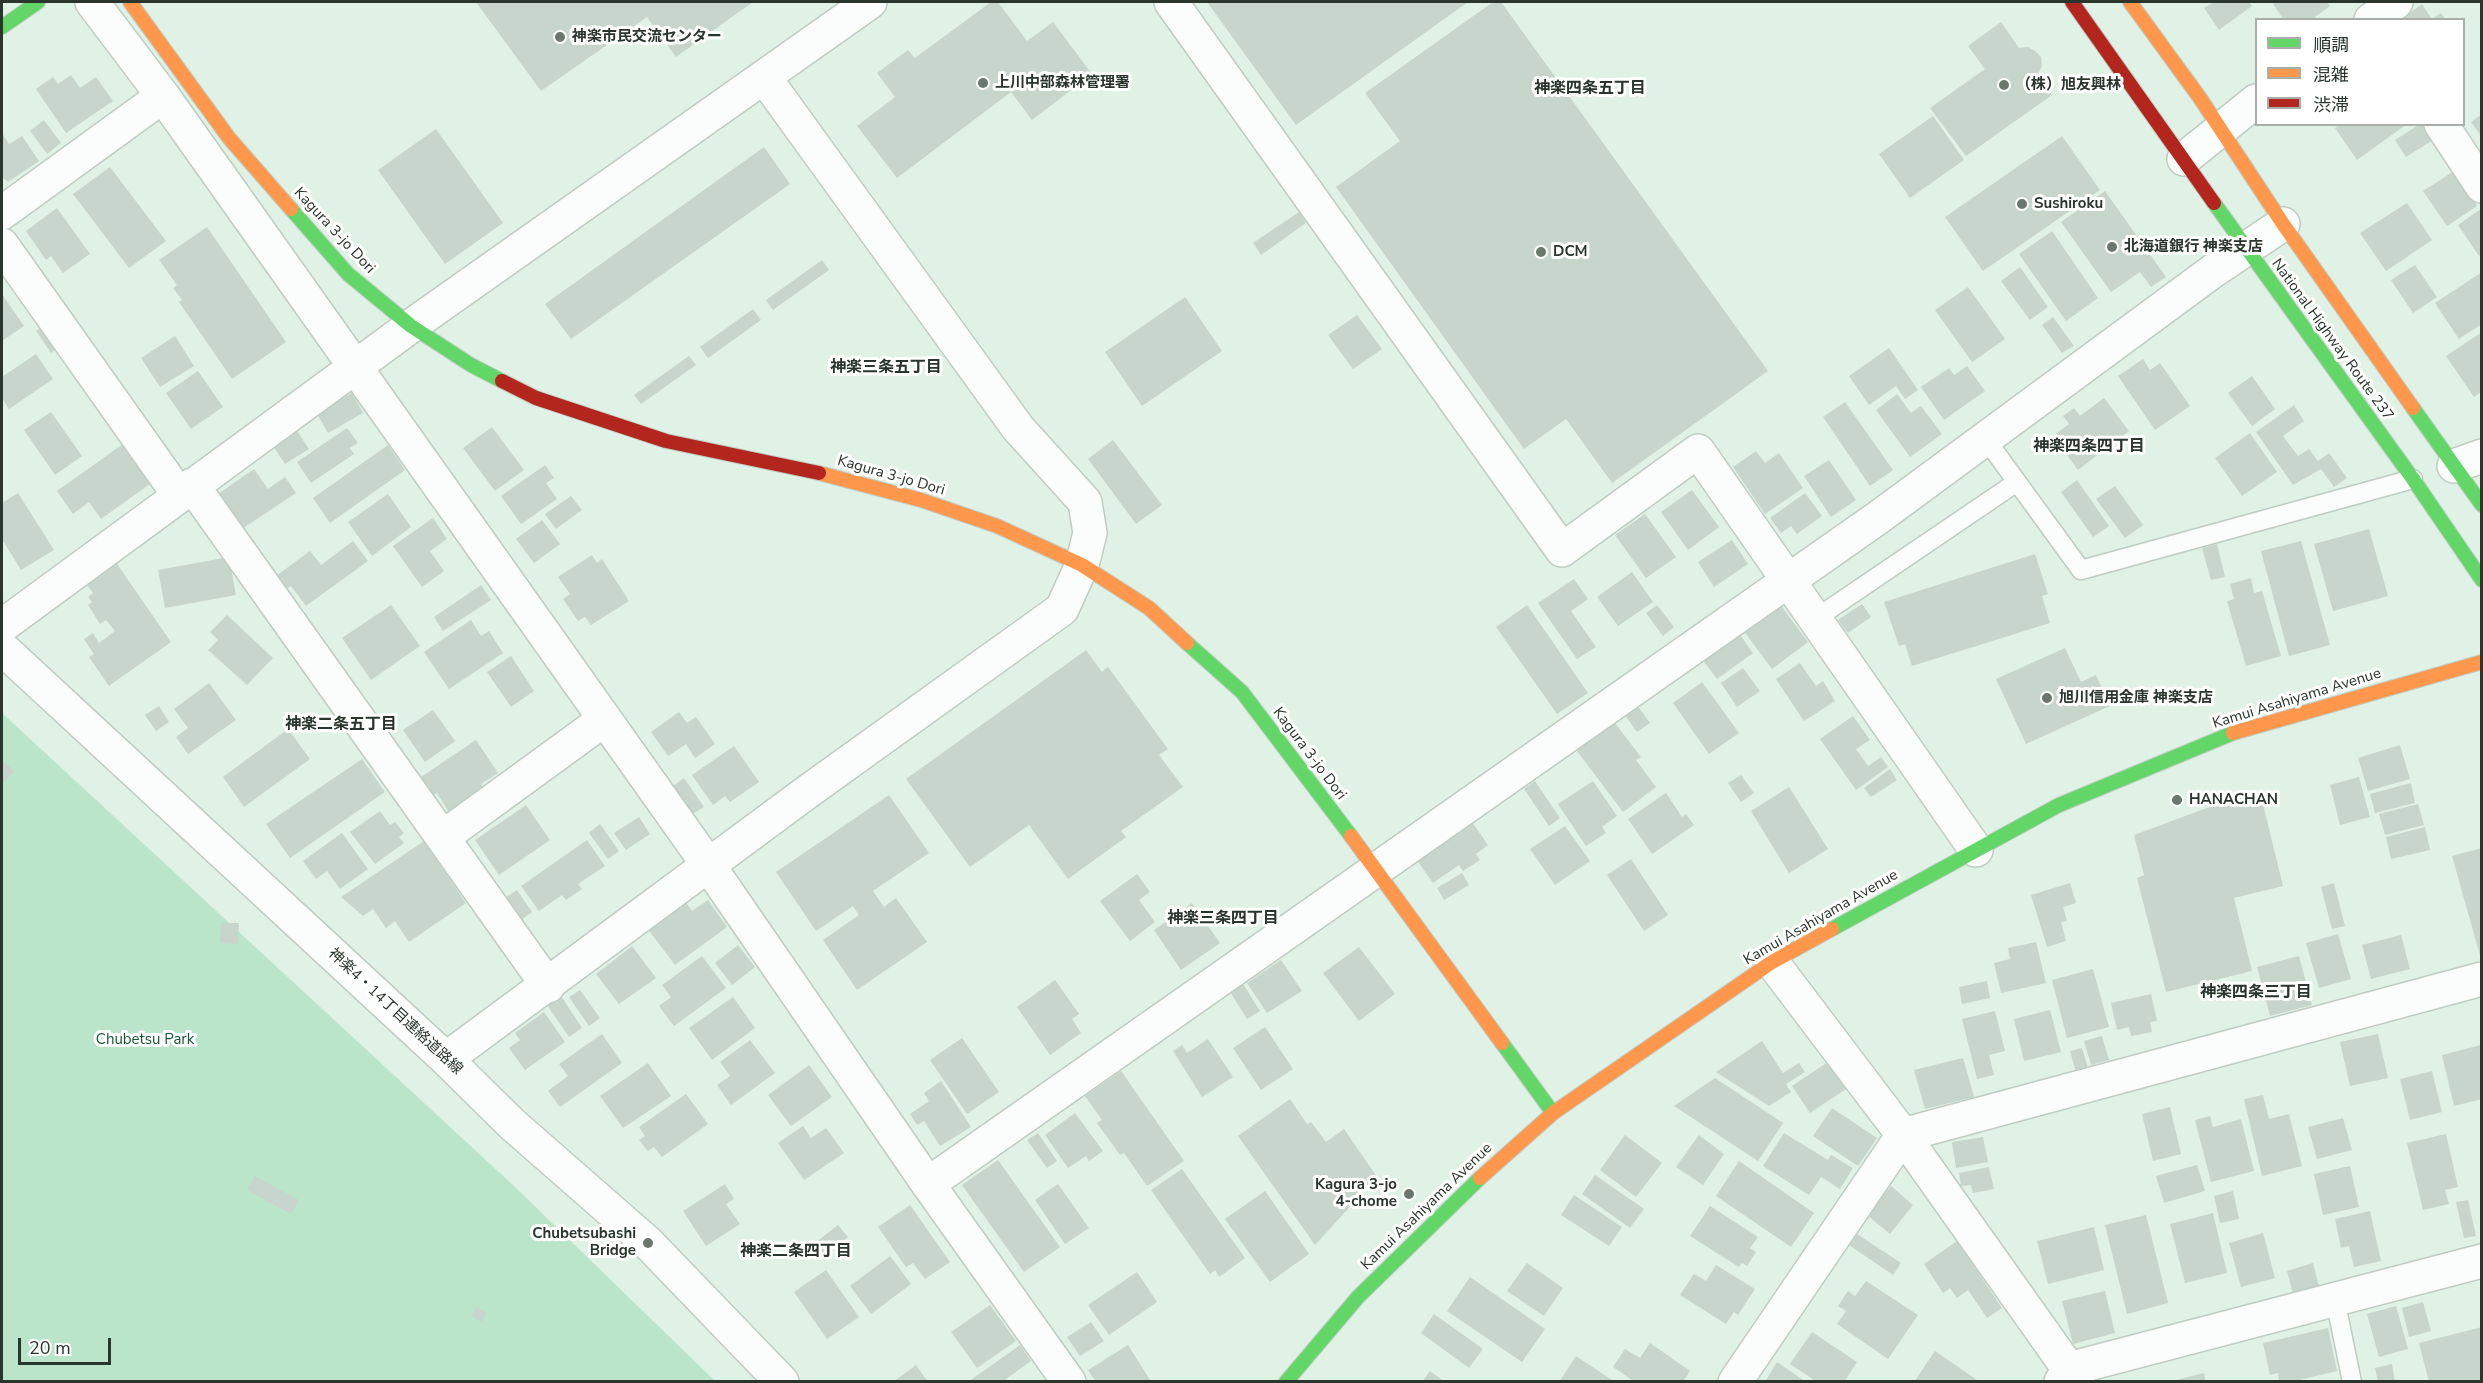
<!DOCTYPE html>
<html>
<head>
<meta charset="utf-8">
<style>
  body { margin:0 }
  #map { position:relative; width:2483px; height:1383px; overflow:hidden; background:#e0f1e5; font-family:"Nunito Sans","Noto Sans JP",sans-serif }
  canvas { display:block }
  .frame { position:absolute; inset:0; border:3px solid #29352d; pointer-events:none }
  .legend { position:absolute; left:2255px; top:18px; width:210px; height:108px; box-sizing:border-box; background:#fff; border:2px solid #a9aeab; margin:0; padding:8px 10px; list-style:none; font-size:18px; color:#29352d }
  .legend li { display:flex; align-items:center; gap:12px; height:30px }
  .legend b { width:30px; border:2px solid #a9aeab }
  .scale { position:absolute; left:18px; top:1338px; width:93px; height:27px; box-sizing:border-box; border:3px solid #29352d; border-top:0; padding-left:8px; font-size:18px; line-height:21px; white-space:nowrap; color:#29352d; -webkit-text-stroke:4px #fff; paint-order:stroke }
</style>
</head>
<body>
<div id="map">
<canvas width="2483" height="1383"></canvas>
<div class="frame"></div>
<ul class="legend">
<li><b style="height:8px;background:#63d668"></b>順調</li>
<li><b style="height:8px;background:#ff974d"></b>混雑</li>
<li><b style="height:8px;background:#b3261e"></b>渋滞</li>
</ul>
<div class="scale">20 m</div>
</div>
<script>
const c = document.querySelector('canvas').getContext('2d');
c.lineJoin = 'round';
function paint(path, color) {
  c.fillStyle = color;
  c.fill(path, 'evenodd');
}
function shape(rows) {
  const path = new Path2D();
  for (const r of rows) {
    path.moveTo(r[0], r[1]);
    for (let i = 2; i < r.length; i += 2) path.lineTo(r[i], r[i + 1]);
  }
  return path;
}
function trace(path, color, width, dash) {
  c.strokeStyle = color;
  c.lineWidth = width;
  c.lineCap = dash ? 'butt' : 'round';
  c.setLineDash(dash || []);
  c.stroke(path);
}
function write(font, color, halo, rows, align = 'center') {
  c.font = font + ' "Nunito Sans","Noto Sans JP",sans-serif';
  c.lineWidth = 6;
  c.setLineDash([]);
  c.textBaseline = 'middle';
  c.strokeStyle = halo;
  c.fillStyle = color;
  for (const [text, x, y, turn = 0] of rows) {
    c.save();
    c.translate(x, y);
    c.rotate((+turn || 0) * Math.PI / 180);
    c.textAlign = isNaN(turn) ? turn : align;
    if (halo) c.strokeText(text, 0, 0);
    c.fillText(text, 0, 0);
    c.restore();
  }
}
paint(shape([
  [2,713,515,1187,715,1381,2,1381]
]), '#bbe5ca');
paint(shape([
  [476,2,753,2,676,57,647,17,541,91],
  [991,2,998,2,1027,41,1053,22,1092,74,1032,120,1011,92,897,178,857,126,895,97,877,73,908,50,915,58],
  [1207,2,1468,2,1296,125],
  [1493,2,1501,2,1768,371,1612,483,1566,419,1524,449,1336,187,1400,141,1365,93],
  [2214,2,2249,2,2252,6,2219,30,2204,8],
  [2277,2,2327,2,2330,6,2315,17,2317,20,2284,20,2273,4],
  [2422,4,2432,19,2441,13,2446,20,2400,20],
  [2001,22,2019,48,2028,47,2035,51,2041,57,2042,66,2038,74,2052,95,1966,156,1930,108,1985,69,1968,46],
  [71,75,80,88,96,77,113,101,66,133,36,89,53,77,58,84],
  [2482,114,2482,137,2471,122],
  [1933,116,1964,160,1910,198,1879,154],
  [44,120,61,143,47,154,30,131],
  [2340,124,2407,124,2357,160,2335,128],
  [2420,124,2423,124,2433,140,2406,157,2395,140],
  [436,129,503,223,445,264,378,170],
  [2,133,9,144,22,136,39,161,8,182,2,177],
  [2062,136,2100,190,1983,271,1945,217],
  [764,147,790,184,571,339,545,304],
  [110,167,166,241,129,268,73,194],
  [2454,171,2477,206,2447,226,2423,191],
  [2105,191,2166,277,2151,287,2140,272,2111,292,2061,222],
  [2407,203,2432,240,2386,271,2360,233],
  [57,208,90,254,63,273,51,256,46,260,26,231],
  [2482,208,2482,254,2479,256,2458,225],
  [1299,212,1306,223,1261,255,1253,243],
  [207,227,286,342,232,379,179,302,182,300,173,288,177,285,159,260],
  [2052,231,2098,298,2066,321,2019,254],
  [822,260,829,270,773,310,766,300],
  [2415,265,2437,297,2413,313,2391,280],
  [2020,267,2048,307,2030,320,2001,281],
  [2482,272,2482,324,2459,339,2435,303],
  [1968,287,2005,339,1972,362,1935,310],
  [2,294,24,326,2,341],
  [1185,297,1222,351,1142,406,1105,352],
  [753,309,761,320,708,358,700,347],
  [1357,315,1382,349,1353,369,1328,335],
  [2053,317,2074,346,2062,353,2042,325],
  [45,325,60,346,51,353,36,331],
  [2482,332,2482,391,2474,397,2446,356],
  [175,336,194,366,160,387,141,358],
  [1889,348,1918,390,1905,399,1896,386,1869,405,1849,376],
  [36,354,53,379,9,409,2,398,2,377],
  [689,356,696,365,641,404,634,395],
  [2143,359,2150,370,2160,363,2190,406,2155,430,2118,376],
  [1967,366,1985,391,1944,420,1921,387,1949,368,1954,375],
  [198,371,223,407,191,429,166,393],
  [2252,376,2275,409,2252,426,2228,393],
  [352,393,363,413,328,433,316,412],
  [1897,394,1911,413,1921,406,1942,434,1910,457,1876,410],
  [2104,398,2129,431,2078,470,2053,436,2069,424,2063,416,2074,408,2080,416],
  [1845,402,1893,470,1870,486,1823,417],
  [2294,405,2304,421,2283,436,2298,456,2309,449,2318,461,2329,453,2347,478,2334,487,2321,469,2293,485,2256,432],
  [51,412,82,456,55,475,24,430],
  [492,427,524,470,495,491,463,448],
  [295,428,309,449,285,464,271,443],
  [347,428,358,443,350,448,354,454,311,483,297,462],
  [2250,433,2277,472,2242,496,2215,458],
  [1113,440,1162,505,1136,524,1088,459],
  [123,444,151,483,101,519,89,502,73,514,57,491],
  [388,445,405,470,330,523,313,498],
  [1756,451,1765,463,1779,453,1803,488,1765,514,1733,467],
  [1829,460,1856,500,1831,517,1804,476],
  [545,465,554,478,546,483,557,499,521,524,501,496],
  [254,469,268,489,285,477,296,493,242,529,218,494],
  [2077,480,2109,526,2093,537,2061,492],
  [2115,486,2143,525,2125,538,2096,499],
  [1692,490,1719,527,1688,550,1661,512],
  [18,493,54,550,21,570,2,539,2,503],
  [1805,493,1822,516,1797,534,1791,526,1781,533,1770,518],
  [388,494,411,527,372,556,348,522],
  [571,496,582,510,556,529,545,514],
  [1645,514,1676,557,1646,578,1615,535],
  [433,518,447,539,430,551,444,571,422,587,393,546],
  [542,520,560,544,534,563,516,539],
  [2369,529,2388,596,2333,611,2314,544],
  [1732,540,1748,564,1714,587,1698,562],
  [353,541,368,561,306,606,291,586,286,589,276,576,310,551,321,565],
  [2301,541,2330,645,2289,656,2261,551],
  [2217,544,2225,577,2211,580,2202,548],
  [2035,554,2048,594,2042,596,2050,623,1912,666,1905,644,1899,646,1884,602],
  [592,555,597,563,602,559,629,601,591,625,585,617,578,621,563,599,570,594,558,577],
  [229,557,236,595,165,608,158,570],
  [117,564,171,642,109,686,89,657,94,654,84,639,93,633,99,643,115,631,106,620,100,624,88,605,92,602,88,597,93,593,87,585],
  [1632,572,1653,602,1618,626,1597,597],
  [2251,578,2254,593,2262,591,2281,656,2246,666,2227,601,2234,599,2230,584],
  [1574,579,1588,599,1571,611,1596,647,1577,659,1538,603],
  [481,585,491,600,443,631,434,617],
  [1779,603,1808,642,1772,669,1743,630],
  [1862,604,1871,617,1848,633,1838,620],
  [391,605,420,646,371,680,342,638],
  [1527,605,1588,693,1557,714,1496,627],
  [1657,605,1674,627,1663,636,1646,613],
  [227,615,273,658,247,685,208,650,218,640,210,632],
  [471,620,481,636,489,631,503,653,449,689,424,652],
  [1735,628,1753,653,1717,679,1698,654],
  [2065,648,2081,682,2096,675,2110,706,2026,744,1996,679],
  [1086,650,1102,672,1108,667,1168,749,1159,755,1183,787,1121,831,1126,837,1068,879,1029,825,970,867,906,779],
  [511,656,534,691,511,707,487,672],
  [1800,663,1816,686,1823,681,1835,701,1804,721,1776,679],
  [1743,668,1760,691,1737,707,1721,683],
  [1702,682,1739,733,1709,754,1673,703],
  [209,683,236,720,188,754,176,737,188,728,174,709],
  [1635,702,1650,723,1637,732,1622,711],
  [159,706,169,722,156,731,145,715],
  [433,710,455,741,425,762,403,730],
  [679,712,687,723,696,717,715,744,695,758,686,744,668,756,651,732],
  [1853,716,1870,740,1856,749,1868,766,1881,757,1888,767,1856,790,1820,739],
  [1614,722,1641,757,1636,760,1656,787,1623,812,1577,751],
  [288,729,310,759,244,807,223,777],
  [476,740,498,773,481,784,484,789,449,812,437,793,431,797,418,779],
  [2400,745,2410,779,2368,791,2358,758],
  [734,746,759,782,730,802,725,796,713,805,692,775],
  [362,759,385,792,290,858,266,824],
  [2,760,14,771,2,785],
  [1890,769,1897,780,1871,797,1864,788],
  [1741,775,1754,793,1741,802,1728,783],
  [2359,777,2370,817,2340,825,2330,785],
  [684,778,704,807,691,815,672,787],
  [1535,781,1560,818,1549,826,1524,789],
  [1593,781,1617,816,1602,827,1606,833,1586,846,1558,804],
  [2411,783,2415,803,2375,813,2370,794],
  [1789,787,1828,849,1789,873,1751,811],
  [2260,792,2283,886,2234,898,2252,971,2166,992,2137,878,2144,875,2134,835,2234,798],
  [1666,793,1682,817,1686,814,1694,825,1652,854,1628,819],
  [889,795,929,853,873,891,884,907,896,898,927,942,857,990,823,940,859,915,853,906,816,931,776,872],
  [2418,804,2424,825,2385,835,2379,814],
  [526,805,550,840,499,875,475,840],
  [380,811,390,825,395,822,404,833,399,837,404,843,375,864,350,832],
  [639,817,650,834,626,850,614,833],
  [1472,822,1488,845,1476,854,1480,860,1463,871,1459,865,1433,883,1416,859],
  [600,824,619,851,608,859,589,833],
  [1565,826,1590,861,1555,885,1530,849],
  [2425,827,2430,850,2391,859,2386,837],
  [342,833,368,869,340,889,327,871,316,879,303,861],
  [587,840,605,866,578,884,582,889,566,900,562,895,539,911,521,886],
  [424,841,466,903,409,942,395,921,386,928,373,909,363,916,341,897],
  [2482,848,2482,959,2481,959,2452,856],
  [1631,859,1668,915,1644,931,1607,875],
  [1462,873,1469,885,1444,900,1437,888],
  [1137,874,1150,892,1139,900,1155,922,1130,941,1100,901],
  [2070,883,2076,903,2063,907,2067,921,2061,922,2066,941,2047,947,2031,895],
  [2334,883,2345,926,2332,929,2321,887],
  [517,890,532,912,521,920,505,898],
  [684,900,692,911,708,900,727,927,675,965,647,928],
  [1192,903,1220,943,1181,970,1154,930],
  [221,923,239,923,238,944,220,943],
  [2338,934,2351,979,2319,988,2306,943],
  [2401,935,2410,969,2371,979,2362,945],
  [2036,942,2046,983,2001,993,1994,963,2010,959,2008,948],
  [738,945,755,967,732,985,715,963],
  [632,946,656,978,619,1004,596,974],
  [1359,947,1395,994,1359,1021,1323,973],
  [702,956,726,988,674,1026,659,1006,671,997,662,985],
  [2299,956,2312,1005,2270,1016,2257,967],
  [1281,960,1302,991,1267,1013,1247,983],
  [2093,969,2109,1027,2067,1038,2052,980],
  [1055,980,1079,1014,1072,1019,1081,1033,1050,1055,1017,1007],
  [1987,981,1990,998,1962,1004,1959,987],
  [1243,984,1260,1011,1247,1019,1230,992],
  [580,990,600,1018,589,1026,569,997],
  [2151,994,2157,1021,2150,1022,2152,1032,2131,1036,2129,1027,2117,1030,2111,1003],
  [561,996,582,1028,569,1037,547,1005],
  [733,997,755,1028,712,1060,689,1028],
  [2050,1010,2061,1052,2024,1061,2014,1019],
  [1995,1011,2005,1051,1989,1055,1994,1075,1977,1079,1962,1019],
  [544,1012,565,1042,525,1070,509,1048,520,1040,515,1033],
  [1265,1027,1293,1069,1261,1090,1233,1048],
  [602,1034,622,1063,560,1107,548,1091,568,1076,559,1064],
  [2378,1034,2388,1078,2350,1086,2340,1042],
  [2102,1036,2109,1060,2091,1065,2084,1041],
  [962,1038,999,1092,967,1114,930,1060],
  [1208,1039,1233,1077,1202,1097,1173,1051,1182,1045,1187,1053],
  [750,1040,775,1073,731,1105,717,1085,730,1076,720,1062],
  [1762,1041,1783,1073,1799,1063,1805,1072,1786,1084,1791,1092,1769,1106,1716,1072],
  [2481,1045,2482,1099,2454,1106,2442,1055],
  [2082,1048,2088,1068,2076,1072,2070,1051],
  [1963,1058,1974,1097,1925,1109,1914,1070],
  [1828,1062,1846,1089,1810,1113,1792,1086],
  [648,1063,671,1096,623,1128,600,1096],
  [809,1065,832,1097,791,1126,768,1095],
  [1121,1071,1184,1161,1147,1186,1124,1153,1120,1155,1097,1123,1102,1120,1085,1096],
  [2432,1071,2442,1112,2410,1120,2400,1079],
  [1715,1078,1783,1123,1758,1161,1674,1106],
  [941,1081,971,1127,940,1146,924,1121,917,1125,910,1114,929,1101,924,1093],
  [686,1094,708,1124,662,1157,654,1147,648,1151,639,1140,645,1136,639,1127],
  [2263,1095,2269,1119,2289,1114,2302,1166,2262,1176,2244,1099],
  [1290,1099,1307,1124,1311,1122,1326,1142,1344,1129,1377,1177,1315,1245,1238,1136],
  [2170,1107,2181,1154,2153,1161,2142,1114],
  [1832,1108,1877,1138,1858,1166,1813,1136],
  [1075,1113,1103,1151,1089,1161,1086,1156,1068,1168,1045,1135],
  [2210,1116,2213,1127,2241,1119,2254,1171,2211,1182,2195,1120],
  [2343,1118,2352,1150,2317,1159,2308,1127],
  [803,1126,811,1138,826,1128,844,1153,804,1180,778,1143],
  [1038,1133,1057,1161,1047,1168,1027,1140],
  [1784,1133,1828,1160,1831,1155,1853,1168,1840,1189,1821,1177,1809,1195,1763,1166],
  [2446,1134,2458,1187,2445,1190,2449,1204,2423,1210,2407,1143],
  [1625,1135,1662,1163,1636,1197,1600,1170],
  [1699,1135,1724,1154,1703,1185,1676,1167],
  [1983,1137,1988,1162,1956,1168,1952,1142],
  [998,1160,1060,1247,1024,1272,962,1185],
  [1739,1161,1814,1213,1791,1247,1716,1196],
  [2197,1165,2205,1191,2164,1203,2156,1176],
  [2350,1166,2359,1207,2323,1215,2314,1174],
  [1989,1167,1994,1189,1973,1193,1971,1185,1961,1186,1959,1173],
  [1182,1169,1245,1258,1219,1277,1215,1270,1210,1274,1151,1190],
  [1595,1175,1644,1209,1630,1228,1582,1194],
  [255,1176,299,1200,291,1214,247,1190],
  [725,1184,734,1199,726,1204,740,1224,706,1246,683,1211],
  [1058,1184,1089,1228,1065,1244,1035,1200],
  [1891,1186,1913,1205,1890,1234,1867,1215],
  [1265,1191,1309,1254,1270,1282,1225,1219],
  [2233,1191,2239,1219,2220,1223,2214,1196],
  [1574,1195,1622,1227,1609,1246,1561,1215],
  [2468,1200,2476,1236,2464,1238,2456,1202],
  [910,1205,950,1262,925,1279,913,1263,906,1267,878,1227],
  [1710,1206,1758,1237,1750,1248,1756,1252,1747,1266,1742,1263,1739,1267,1690,1236],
  [2370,1211,2381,1261,2354,1267,2349,1246,2341,1248,2335,1219],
  [2213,1213,2227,1273,2185,1283,2170,1224],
  [2146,1215,2168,1303,2127,1314,2105,1225],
  [838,1225,848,1237,820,1258,811,1246],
  [2094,1227,2104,1270,2048,1284,2037,1241],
  [2263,1233,2275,1278,2241,1287,2229,1243],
  [1857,1234,1901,1263,1893,1275,1849,1245],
  [1957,1241,2002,1308,1987,1318,1968,1290,1957,1298,1950,1288,1943,1293,1924,1264],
  [890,1256,911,1284,871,1314,850,1286],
  [1527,1263,1563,1288,1544,1316,1507,1291],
  [2313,1263,2319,1287,2293,1294,2287,1271],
  [1716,1265,1755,1289,1738,1315,1734,1312,1726,1324,1680,1295,1694,1274,1706,1281],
  [826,1270,859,1317,827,1339,794,1292],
  [1137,1272,1157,1302,1109,1335,1088,1305],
  [1470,1277,1545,1329,1522,1362,1447,1311],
  [1866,1281,1918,1315,1888,1359,1837,1324,1846,1311,1838,1306,1848,1291,1855,1296],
  [2105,1291,2115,1333,2073,1344,2062,1301],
  [2423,1302,2431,1331,2409,1337,2402,1308],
  [990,1305,1016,1341,977,1368,951,1332],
  [2396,1306,2408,1349,2379,1357,2367,1314],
  [476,1307,487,1313,481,1322,471,1316],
  [1434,1314,1483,1349,1469,1368,1421,1333],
  [1091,1322,1104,1341,1080,1356,1067,1337],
  [2482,1327,2482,1382,2429,1382,2419,1343],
  [2328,1328,2337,1371,2291,1382,2279,1382,2278,1373,2270,1375,2263,1343],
  [1812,1332,1857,1362,1844,1382,1817,1382,1790,1364],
  [1650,1343,1690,1371,1683,1382,1635,1382,1613,1367,1625,1349,1640,1358],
  [1020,1345,1031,1361,1002,1382,968,1382],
  [1128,1345,1150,1380,1096,1382,1088,1370],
  [1935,1351,1980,1382,1914,1382],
  [1576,1356,1615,1382,1559,1382],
  [1777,1362,1806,1382,1765,1382],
  [2392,1364,2395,1382,2378,1382,2375,1368],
  [916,1365,928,1382,893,1382],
  [1430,1371,1445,1382,1422,1382],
  [2204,1373,2206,1382,2172,1382,2172,1381]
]), '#c8d5cc');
const lane = shape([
  [1985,438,2081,570,2413,479],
  [1815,619,2017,482],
  [2335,1299,2352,1382]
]);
const street = shape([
  [92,2,163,96,709,866,928,1184,1069,1382],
  [1171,2,1562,550,1698,451,1976,850],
  [2371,20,2396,2],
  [2441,124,2482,186],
  [2184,159,2256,101],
  [2,213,163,96],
  [2,245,179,495],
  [2454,466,2482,456],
  [192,485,548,986],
  [2,626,411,326,870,2],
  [2,648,446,1059,512,1124,648,1243,782,1382],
  [443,837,605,719],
  [1772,962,1903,1135,2078,1382],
  [446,1059,810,790,1062,609,1082,565,1090,533,1085,502,1018,428,764,77],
  [928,1184,1879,517,2213,271,2283,224],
  [1735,1382,1903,1135,2482,979],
  [2061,1382,2069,1369,2482,1261]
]);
const fast = shape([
  [2,27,38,2],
  [2214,203,2413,479,2482,580],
  [291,209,348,274,411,326,471,365,502,381],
  [2413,408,2482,505],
  [1187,643,1242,692,1351,836],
  [1832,929,2059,805,2233,733],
  [1502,1043,1553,1113],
  [1286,1382,1358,1297,1480,1178]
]);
const slow = shape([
  [130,2,229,138,291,209],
  [2130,2,2200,98,2283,224,2413,408],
  [819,473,921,500,997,526,1082,565,1149,608,1187,643],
  [2233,733,2482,662],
  [1351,836,1502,1043],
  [1480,1178,1553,1113,1772,962,1832,929]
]);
const jam = shape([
  [2072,2,2214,203],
  [502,381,536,398,666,441,819,473]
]);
trace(lane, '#bfccc3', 21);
trace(street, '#bfccc3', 36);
trace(fast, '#bfccc3', 16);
trace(slow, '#bfccc3', 16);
trace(jam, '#bfccc3', 16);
trace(lane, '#fafdfb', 18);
trace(street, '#fafdfb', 33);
trace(fast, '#63d668', 14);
trace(slow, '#ff974d', 14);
trace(jam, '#b3261e', 14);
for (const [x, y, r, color] of [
  [560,37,6,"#69776d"],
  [983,83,6,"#69776d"],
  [2004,85,6,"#69776d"],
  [2022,204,6,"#69776d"],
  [2112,247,6,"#69776d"],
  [1541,252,6,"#69776d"],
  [2047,698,6,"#69776d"],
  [2177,800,6,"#69776d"],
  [1409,1194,6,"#69776d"],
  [648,1243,6,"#69776d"]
]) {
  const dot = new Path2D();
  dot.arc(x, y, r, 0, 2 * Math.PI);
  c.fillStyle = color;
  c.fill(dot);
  trace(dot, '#fff', 2);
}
write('bold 15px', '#29352d', '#fff', [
  ["神楽市民交流センター",572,37],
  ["上川中部森林管理署",995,83],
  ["（株）旭友興林",2016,85],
  ["Sushiroku",2034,204],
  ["北海道銀行 神楽支店",2124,247],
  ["DCM",1553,252],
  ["旭川信用金庫 神楽支店",2059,698],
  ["HANACHAN",2189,800],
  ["Kagura 3-jo",1397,1185,"right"],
  ["4-chome",1397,1202,"right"],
  ["Chubetsubashi",636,1234,"right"],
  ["Bridge",636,1251,"right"]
], 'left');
write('15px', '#29352d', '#fff', [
  ["Kagura 3-jo Dori",334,231,47],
  ["National Highway Route 237",2332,340,54],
  ["Kagura 3-jo Dori",891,476,16],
  ["Kamui Asahiyama Avenue",2297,699,-17],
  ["Kagura 3-jo Dori",1309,754,53],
  ["Kamui Asahiyama Avenue",1821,918,-30],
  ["神楽4・14丁目連絡道路線",395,1012,43],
  ["Kamui Asahiyama Avenue",1427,1207,-44]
]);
write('15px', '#125834', '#fff', [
  ["Chubetsu Park",145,1040]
]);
write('bold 16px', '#29352d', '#fff', [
  ["神楽四条五丁目",1590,89],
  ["神楽三条五丁目",886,368],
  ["神楽四条四丁目",2089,447],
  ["神楽二条五丁目",341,725],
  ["神楽三条四丁目",1223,919],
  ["神楽四条三丁目",2256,993],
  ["神楽二条四丁目",796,1252]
]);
</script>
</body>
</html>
